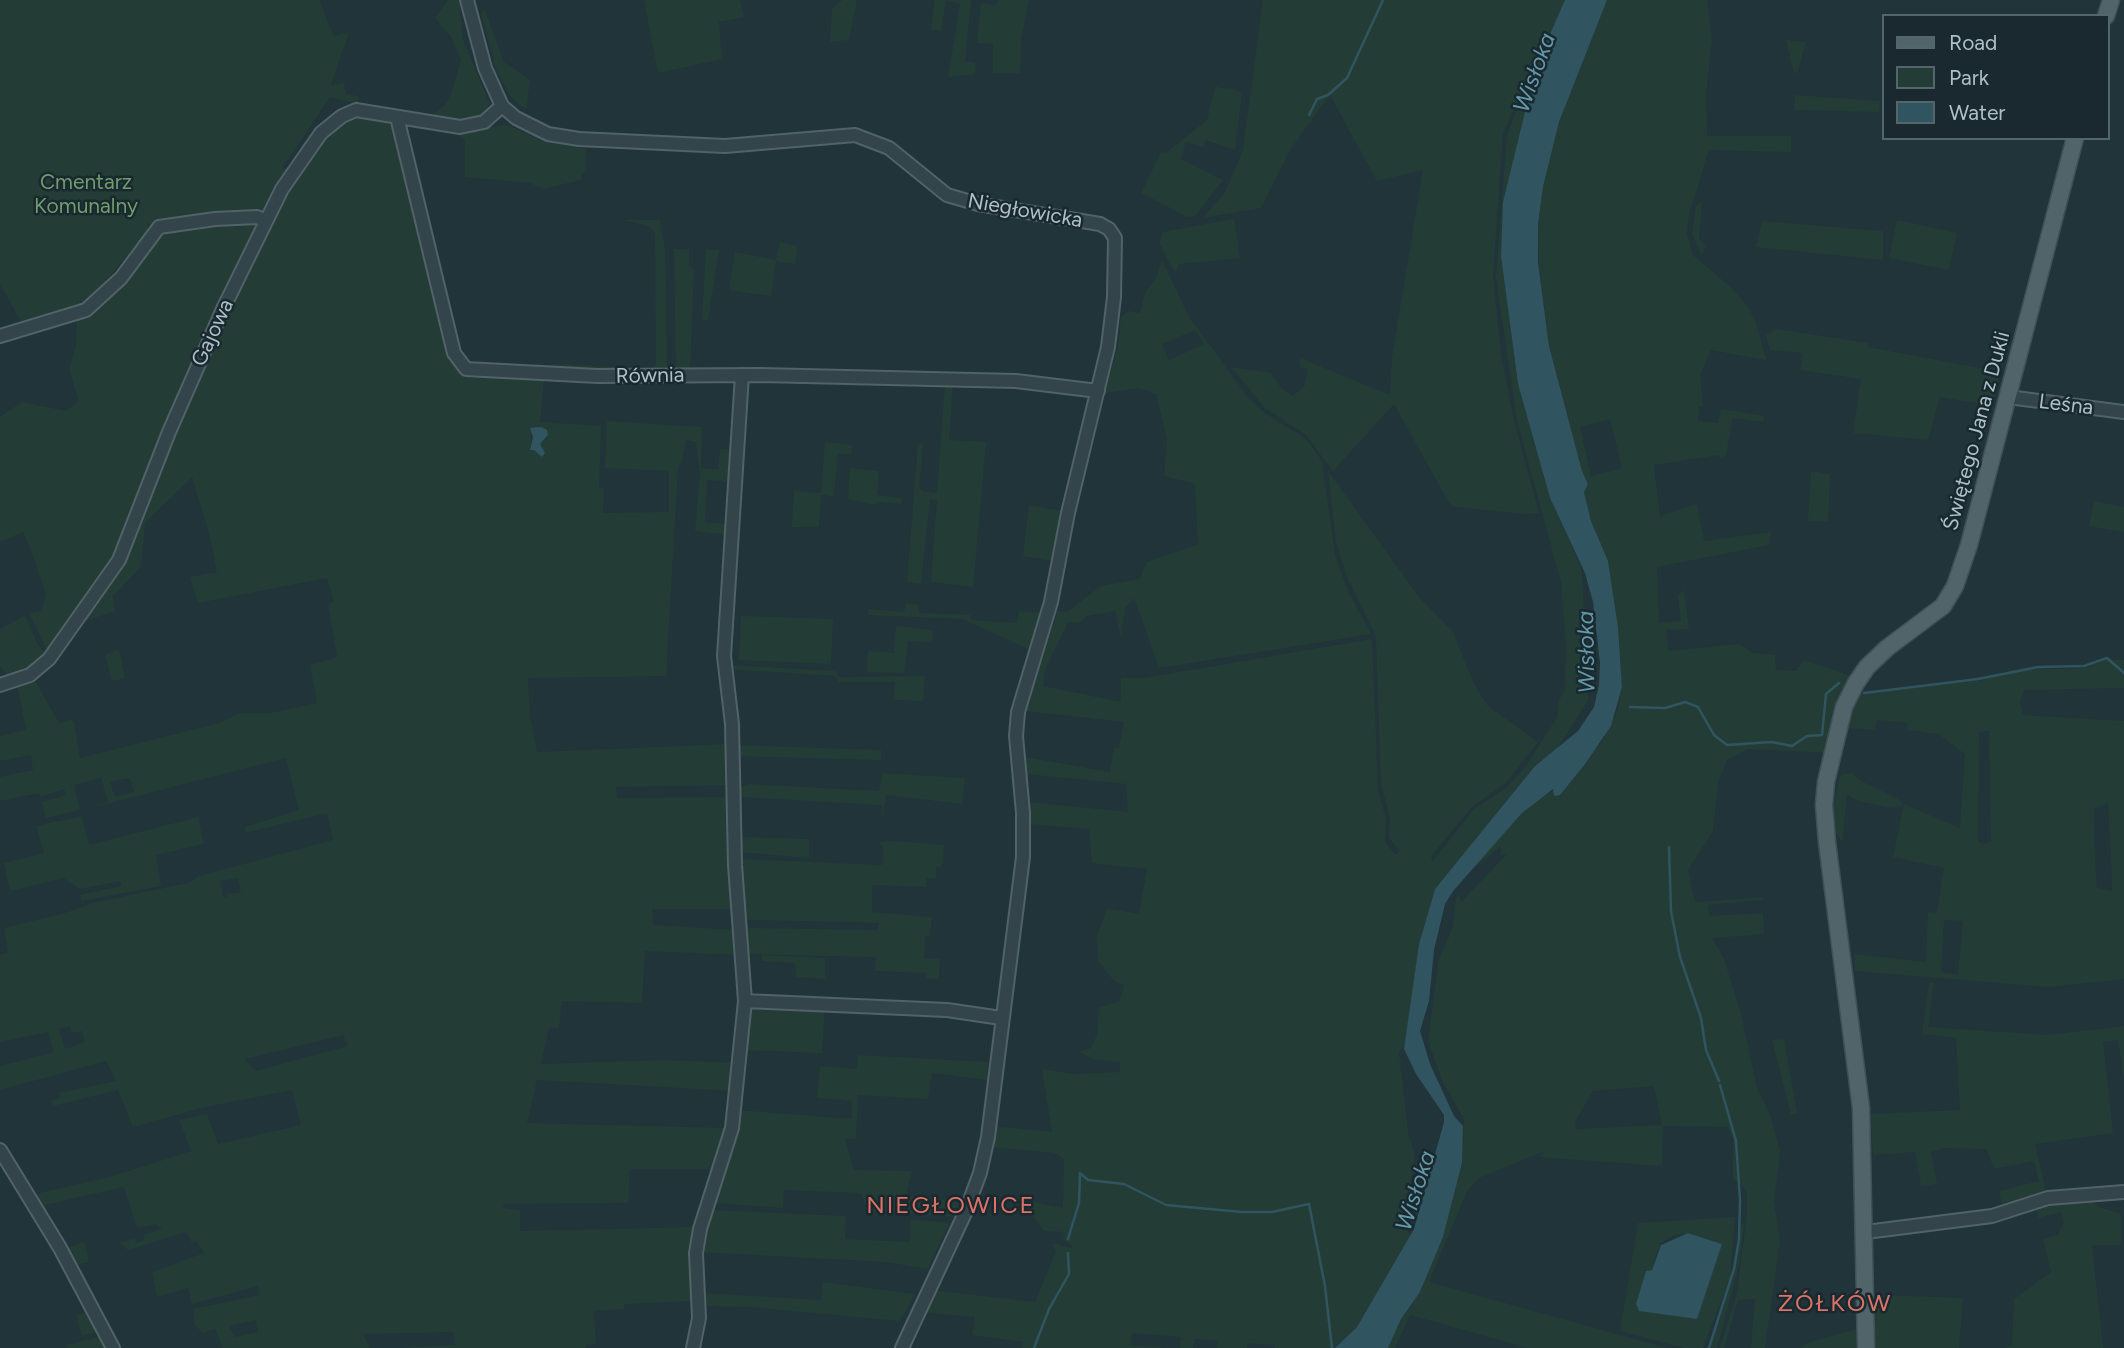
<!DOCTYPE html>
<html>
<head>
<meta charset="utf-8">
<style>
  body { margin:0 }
  #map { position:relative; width:2124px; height:1348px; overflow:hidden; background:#20343a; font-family:Figtree,sans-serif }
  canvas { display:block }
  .legend { position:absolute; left:1882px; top:14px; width:228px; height:126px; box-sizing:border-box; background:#19292f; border:2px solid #55656c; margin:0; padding:9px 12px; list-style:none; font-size:21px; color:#aec0c7 }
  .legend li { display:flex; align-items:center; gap:14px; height:35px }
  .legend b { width:35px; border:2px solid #55656c }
</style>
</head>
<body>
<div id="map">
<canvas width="2124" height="1348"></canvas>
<ul class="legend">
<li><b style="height:9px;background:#51646a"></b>Road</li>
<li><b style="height:19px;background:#233d36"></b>Park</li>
<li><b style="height:19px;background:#305460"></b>Water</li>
</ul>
</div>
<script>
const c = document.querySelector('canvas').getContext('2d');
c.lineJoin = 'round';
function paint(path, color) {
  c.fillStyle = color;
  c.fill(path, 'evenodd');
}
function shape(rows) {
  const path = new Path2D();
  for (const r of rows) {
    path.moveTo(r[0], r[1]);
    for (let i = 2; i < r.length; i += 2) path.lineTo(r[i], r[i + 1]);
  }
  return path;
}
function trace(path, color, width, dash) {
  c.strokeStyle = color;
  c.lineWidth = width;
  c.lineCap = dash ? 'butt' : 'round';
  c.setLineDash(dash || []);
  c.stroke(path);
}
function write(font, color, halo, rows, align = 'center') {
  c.font = font + ' Figtree,sans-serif';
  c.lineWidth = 5;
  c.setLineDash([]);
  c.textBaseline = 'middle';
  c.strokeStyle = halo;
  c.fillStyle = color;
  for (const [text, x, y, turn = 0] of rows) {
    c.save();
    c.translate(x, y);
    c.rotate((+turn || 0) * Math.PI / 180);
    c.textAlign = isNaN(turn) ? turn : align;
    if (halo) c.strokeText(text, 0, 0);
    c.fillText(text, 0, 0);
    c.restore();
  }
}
paint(shape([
  [0,0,319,0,334,36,349,32,331,85,344,83,346,94,358,96,359,104,330,97,283,167,289,170,263,214,148,224,145,242,138,242,103,284,74,311,23,326,0,284],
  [448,0,459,0,463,40,490,104,481,116,466,122,429,117,445,105,450,97,461,60,451,37,435,18],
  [644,0,740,0,744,17,719,22,722,59,658,73],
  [842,0,857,0,849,40,830,42,832,8],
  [935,0,971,0,965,61,976,63,975,74,948,77,960,4,946,0,941,31,931,30],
  [999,0,1029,0,1021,40,1020,73,993,73,993,44,977,43,981,3,995,5],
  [1263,0,1565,0,1550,34,1503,202,1501,256,1518,384,1550,498,1582,570,1588,700,1557,749,1535,766,1435,889,1419,944,1407,1040,1399,1053,1408,1132,1415,1155,1405,1221,1410,1236,1357,1327,1335,1348,1275,1348,1275,1345,1248,1343,1247,1348,1217,1348,1218,1341,1195,1339,1193,1348,1180,1348,1181,1337,1132,1333,1130,1345,1166,1348,1022,1348,1023,1342,972,1335,975,1317,922,1312,932,1290,1035,1302,1056,1251,1052,1243,1071,1248,1073,1245,1063,1240,1064,1232,1044,1231,1022,1200,1063,1208,1064,1159,1054,1153,990,1147,993,1126,1052,1132,1042,1069,1073,1074,1120,1072,1120,1062,1092,1059,1079,1052,1091,1048,1097,1034,1099,1007,1119,1002,1124,985,1114,981,1098,961,1097,936,1107,908,1139,914,1147,869,1092,863,1089,829,1030,824,1029,802,1128,812,1126,784,1026,774,1025,757,1110,772,1114,748,1119,748,1124,722,1026,711,1058,611,1067,612,1101,586,1140,579,1147,562,1198,544,1195,484,1164,476,1167,440,1156,394,1139,388,1105,393,1118,346,1121,317,1129,311,1140,313,1146,291,1156,278,1162,260,1189,317,1247,396,1265,413,1306,439,1322,461,1335,555,1347,589,1371,634,1159,668,1134,598,1125,608,1121,637,1115,611,1087,616,1079,623,1068,622,1045,670,1043,686,1121,702,1121,678,1145,678,1372,639,1378,790,1386,819,1385,842,1396,855,1399,851,1389,837,1390,818,1381,784,1376,636,1346,575,1336,541,1328,471,1419,597,1453,632,1474,684,1488,706,1538,742,1506,783,1472,807,1431,856,1433,861,1474,809,1507,787,1528,763,1557,717,1559,700,1565,690,1566,646,1561,582,1517,420,1496,278,1507,135,1533,67,1503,133,1493,275,1501,353,1514,421,1539,513,1525,514,1455,507,1449,503,1394,404,1333,471,1305,434,1265,408,1231,367,1271,373,1281,388,1293,396,1305,385,1307,375,1308,369,1300,367,1300,358,1390,395,1392,357,1423,170,1377,181,1330,95,1292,147,1261,208,1203,218,1225,192,1243,150],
  [1195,330,1204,344,1169,360,1162,344],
  [1607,0,1707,0,1712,38,1706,96,1707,136,1791,136,1791,152,1709,150,1689,214,1687,235,1693,255,1733,289,1748,307,1757,325,1766,360,1711,350,1700,375,1703,406,1699,406,1698,421,1718,423,1721,409,1764,416,1763,422,1733,418,1726,455,1721,459,1719,455,1654,465,1660,516,1697,504,1704,541,1771,532,1769,545,1657,567,1659,623,1681,621,1678,595,1684,590,1689,629,1666,630,1669,651,1739,644,1753,653,1775,655,1776,670,1796,671,1804,660,1851,676,1836,705,1832,753,1748,749,1727,760,1718,783,1713,831,1688,870,1695,902,1763,897,1763,900,1707,905,1710,916,1763,913,1764,934,1712,938,1724,958,1741,1014,1757,1088,1770,1114,1780,1151,1774,1202,1780,1240,1765,1348,1751,1348,1755,1299,1738,1300,1724,1348,1720,1348,1737,1293,1747,1215,1747,1192,1740,1183,1733,1180,1733,1139,1728,1127,1663,1126,1662,1166,1539,1157,1545,1151,1479,1178,1467,1191,1429,1282,1667,1348,1528,1348,1410,1315,1395,1348,1388,1348,1401,1319,1420,1292,1443,1237,1462,1163,1464,1120,1442,1080,1428,1041,1439,959,1453,927,1456,899,1459,893,1461,902,1508,853,1501,855,1501,846,1470,871,1522,813,1542,795,1555,790,1601,743,1617,712,1622,687,1618,627,1608,561,1591,521,1584,492,1588,484,1582,471,1549,345,1539,265,1538,224,1543,187,1559,122],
  [1610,419,1622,468,1591,476,1580,427],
  [1654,1086,1662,1125,1576,1129,1575,1122,1593,1091],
  [484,8,504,62,530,80,526,110,511,97,497,72,481,13],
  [1786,40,1806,42,1798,71,1794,74],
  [1215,87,1234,89,1242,93,1235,150,1206,140,1203,147,1186,142,1181,159,1223,180,1195,216,1180,218,1186,216,1141,193,1161,152,1166,153,1207,120],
  [1795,95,1880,101,1879,112,1794,110],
  [356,115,393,119,457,364,544,377,540,422,601,426,599,487,604,488,603,513,669,512,669,471,605,468,607,421,702,427,701,468,718,469,720,449,734,449,729,535,695,531,700,474,696,442,686,440,682,462,678,466,666,676,528,678,530,716,537,752,731,744,732,785,616,787,617,798,732,797,737,909,652,909,653,925,737,930,740,955,645,951,642,1003,562,1001,559,1028,549,1028,541,1064,665,1060,737,1063,735,1091,537,1080,527,1123,729,1128,717,1169,630,1169,628,1203,504,1204,503,1208,520,1210,520,1231,697,1227,696,1301,625,1304,624,1309,594,1311,596,1344,586,1345,586,1348,397,1348,455,1345,454,1332,363,1334,370,1348,223,1348,215,1329,203,1333,195,1325,193,1309,259,1295,258,1286,192,1304,188,1288,157,1297,152,1272,204,1253,196,1241,192,1243,186,1232,128,1250,120,1243,135,1238,136,1243,144,1240,143,1235,162,1229,156,1224,137,1228,124,1187,40,1206,31,1195,113,1176,191,1151,179,1120,207,1114,218,1144,301,1125,292,1090,205,1107,133,1127,118,1090,53,1106,51,1101,60,1098,59,1093,116,1081,106,1061,0,1090,0,1066,54,1052,48,1032,0,1042,0,955,8,953,4,928,65,913,93,903,188,883,199,876,333,840,327,813,245,833,245,827,299,810,286,758,86,809,108,802,101,778,74,785,80,810,46,818,42,802,66,795,64,789,40,797,39,793,0,801,0,777,33,770,31,755,0,761,0,736,26,730,17,684,34,679,59,723,70,720,74,722,80,758,219,723,240,713,271,713,317,703,310,665,335,658,337,655,328,605,334,601,327,578,198,603,190,577,217,572,209,533,192,477,145,523,141,567,113,596,115,611,80,623,111,581,210,348,284,196,308,156,338,124],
  [538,428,548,432,548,438,540,444,545,455,543,457,534,449,531,451,531,431],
  [707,480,729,482,727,524,705,522],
  [130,778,134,792,115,797,110,782],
  [238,878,241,892,230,894,228,891,227,897,223,897,221,881],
  [70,1026,72,1033,82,1031,85,1042,65,1049,59,1029],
  [343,1035,348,1046,255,1071,245,1059],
  [256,1320,258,1332,235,1337,229,1326],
  [502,125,510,126,542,141,586,149,586,170,581,175,581,180,543,189,530,183,465,177,465,139,454,133],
  [1702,201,1699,238,1706,246,1702,256,1692,235,1696,206],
  [1234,219,1240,258,1179,264,1175,273,1159,243,1163,232],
  [623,220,660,220,665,249,667,373,533,371,532,366,559,364,651,369,656,365,655,233,649,226],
  [1897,220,1957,233,1949,270,1889,258],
  [260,221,123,543,50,651,47,650,29,613,41,611,46,594,31,550,23,532,0,542,0,417,22,402,66,411,76,404,78,398,69,370,76,345,77,317,158,234,172,228],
  [1762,221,1883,231,1883,260,1756,247],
  [780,242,797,246,795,264,776,261,771,296,729,290,735,252,776,260],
  [674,249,689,249,689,265,694,269,690,372,676,373],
  [706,249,719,250,708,320,702,320],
  [1776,329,1868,343,1868,347,2000,372,1993,406,1940,397,1928,440,1853,433,1861,379,1800,370,1803,353,1770,350,1766,335],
  [953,383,949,440,986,442,973,587,931,582,937,500,930,499,921,584,907,582,918,444,923,445,919,487,922,491,937,493,945,384],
  [825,442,852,445,851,454,838,454,834,494,834,497,821,494,819,527,792,527,794,491,821,493],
  [850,468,879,471,877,495,902,498,901,504,877,502,876,505,848,499],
  [1811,471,1830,474,1828,521,1808,521],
  [2094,501,2124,507,2124,532,2089,526],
  [1029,505,1062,511,1053,561,1023,556],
  [906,603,919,605,919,613,971,615,971,620,1017,623,1019,611,1041,613,1028,649,963,619,868,615,868,609,904,612],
  [25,615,37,643,47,656,37,666,10,677,0,667,0,629],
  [741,616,833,619,831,664,739,660],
  [896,626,933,630,932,642,908,641,904,673,867,672,868,651,897,653,894,652],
  [119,650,125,678,112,681,105,654],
  [2106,660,2124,660,2124,688,2024,690,2020,702,2023,715,2124,721,2124,979,2049,987,1855,971,1854,954,1926,962,1928,912,1937,913,1944,868,1893,857,1904,804,1960,828,1965,754,1938,734,1907,730,1907,723,1877,720,1875,730,1847,728,1859,694,1984,680,2012,670,2085,668],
  [1989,731,1991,842,1984,844,1978,842,1979,732],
  [2108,803,2111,852,2112,891,2097,888,2095,861,2094,809],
  [1944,920,1963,921,1958,975,1941,972],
  [727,665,835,671,839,677,925,676,923,701,894,700,895,682,839,682,835,676,727,669],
  [735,745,881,750,881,760,735,756],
  [882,773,965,778,962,804,886,795,882,820,882,806,879,805,741,797,738,802,743,837,809,839,809,858,738,852,736,789,748,784,879,791],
  [1852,773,1859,780,1900,800,1902,803,1901,807,1892,808,1858,801,1847,794,1842,842,1836,834,1833,812,1839,779,1843,774],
  [82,816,89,845,198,817,204,844,156,855,161,886,81,901,80,895,121,886,121,881,79,889,64,878,10,891,4,863,44,853,36,826],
  [892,841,944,845,943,861,941,867,936,867,936,879,926,878,926,887,872,885,872,912,932,917,930,936,925,937,924,958,940,959,939,979,926,978,926,973,875,971,876,958,872,957,745,954,738,859,882,865,884,849,879,842],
  [747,920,851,922,879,923,878,930,748,928],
  [762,955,825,958,825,979,796,977,795,963,762,961],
  [1929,982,1934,983,1928,1027,2047,1035,2124,1026,2124,1080,2118,1040,2103,1042,2113,1133,2035,1144,2047,1196,2003,1209,1999,1191,2039,1181,2034,1161,1994,1169,1986,1149,1945,1148,1931,1152,1937,1184,1921,1186,1915,1152,1873,1155,1870,1114,1960,1110,1956,1038,1922,1034],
  [748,1006,825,1006,822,1053,743,1050],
  [1784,1039,1797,1113,1791,1115,1772,1040],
  [858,1055,988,1062,987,1080,932,1073,928,1099,858,1095,856,1139,845,1139,854,1170,912,1171,906,1196,960,1201,953,1217,868,1211,861,1193,784,1190,783,1208,715,1203,737,1110,852,1119,852,1101,817,1098,820,1066,857,1069],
  [2089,1199,2099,1207,2121,1214,2121,1245,2092,1245,2103,1348,2004,1348,2012,1345,2014,1299,2051,1272,2043,1239,2058,1235,2064,1222,2061,1212,2038,1218,2036,1207],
  [710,1210,846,1216,845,1239,909,1242,911,1219,950,1223,927,1269,887,1262,699,1252],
  [1735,1217,1730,1278,1703,1348,1684,1348,1620,1331,1638,1223],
  [1688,1233,1722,1244,1697,1319,1638,1310,1646,1271,1652,1270,1660,1244,1673,1236],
  [1744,1224,1739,1264,1717,1348,1710,1348,1734,1272,1740,1225],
  [85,1242,89,1262,76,1265,66,1248],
  [823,1282,915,1294,900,1321,749,1307,702,1306,702,1293,821,1300],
  [1875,1295,1963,1298,1959,1348,1874,1348],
  [93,1310,100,1331,82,1336,76,1315],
  [1857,1329,1856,1348,1801,1348,1807,1343],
  [103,1336,111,1348,67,1348,66,1345]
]), '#233d36');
paint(shape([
  [1565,0,1607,0,1559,122,1543,187,1538,224,1538,262,1549,346,1582,471,1588,484,1584,492,1591,521,1608,561,1618,627,1622,687,1611,726,1585,764,1560,795,1554,796,1553,789,1522,813,1454,890,1445,904,1434,950,1429,1001,1420,1031,1430,1064,1454,1116,1463,1126,1462,1163,1443,1237,1420,1292,1401,1319,1388,1348,1335,1348,1357,1327,1414,1229,1444,1122,1444,1115,1416,1074,1404,1049,1419,944,1435,889,1535,766,1578,731,1594,707,1599,685,1600,663,1593,602,1585,573,1550,498,1518,384,1501,256,1503,202,1526,108,1550,34],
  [541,427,547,430,548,435,540,444,545,453,542,457,534,450,530,450,533,437,530,428],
  [1688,1233,1722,1244,1697,1319,1639,1311,1636,1304,1646,1271,1652,1270,1661,1245]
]), '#305460');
trace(shape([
  [1309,115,1317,99,1328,95,1347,78,1383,0],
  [1864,693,1978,679,2038,667,2084,666,2107,658,2124,673],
  [1630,707,1665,708,1685,702,1698,707,1714,735,1727,745,1772,742,1792,746,1807,736,1822,735,1826,694,1839,683],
  [1669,847,1671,911,1680,957,1701,1018,1706,1050,1719,1081],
  [1068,1239,1079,1203,1080,1173,1088,1180,1124,1184,1166,1205,1242,1212,1272,1212,1309,1204,1325,1286,1332,1348],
  [1034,1348,1049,1309,1069,1274,1068,1253],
  [1709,1348,1734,1269,1739,1239,1740,1200,1736,1141,1720,1085]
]), '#305460', 2.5);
const minor = shape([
  [467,0,485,68,502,106,516,118,548,134,579,139,725,146,855,135,889,148,947,195,978,204,1100,224,1109,229,1115,238,1114,297,1108,347,1068,513,1051,602,1018,712,1016,736,1023,813,1023,857,988,1137,980,1173,966,1211,902,1348],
  [397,117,454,353,466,369,597,376,761,375,1016,381,1098,391],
  [0,336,86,310,121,278,159,227,215,219,257,217,266,221],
  [2008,397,2124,412],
  [0,685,30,675,49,659,119,560,169,432,223,309,282,189,321,133,342,116,356,110,460,127,484,122,502,106],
  [745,1001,947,1010,1001,1018],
  [0,1150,60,1248,113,1348],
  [1866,1232,1992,1216,2048,1198,2124,1192],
  [693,1348,699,1318,696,1253,700,1229,732,1128,745,1001,735,865,732,724,724,656,742,375]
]);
const major = shape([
  [2106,16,2111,0],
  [1866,1348,1861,1108,1827,842,1824,805,1826,782,1844,707,1856,683,1867,667,1887,648,1943,606,1955,586,1969,545,2075,138]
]);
trace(minor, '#516268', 16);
trace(major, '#405057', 19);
trace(minor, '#33444a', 12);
trace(major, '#51646a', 16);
write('21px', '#709d6c', '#19292f', [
  ["Cmentarz",86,183],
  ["Komunalny",86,207]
]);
write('21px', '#aec0c7', '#19292f', [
  ["Niegłowicka",1025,211,10],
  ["Gajowa",213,333,-65],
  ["Równia",650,376,-1],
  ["Leśna",2066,405,7],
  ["Świętego Jana z Dukli",1977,431,-75]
]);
write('italic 23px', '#6498a8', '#19292f', [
  ["Wisłoka",1535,73,-70],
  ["Wisłoka",1587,652,-91],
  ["Wisłoka",1416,1191,-72]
]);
c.letterSpacing = '2px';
write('24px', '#dd7367', '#19292f', [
  ["NIEGŁOWICE",951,1206],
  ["ŻÓŁKÓW",1835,1304]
]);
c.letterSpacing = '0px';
</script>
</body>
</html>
